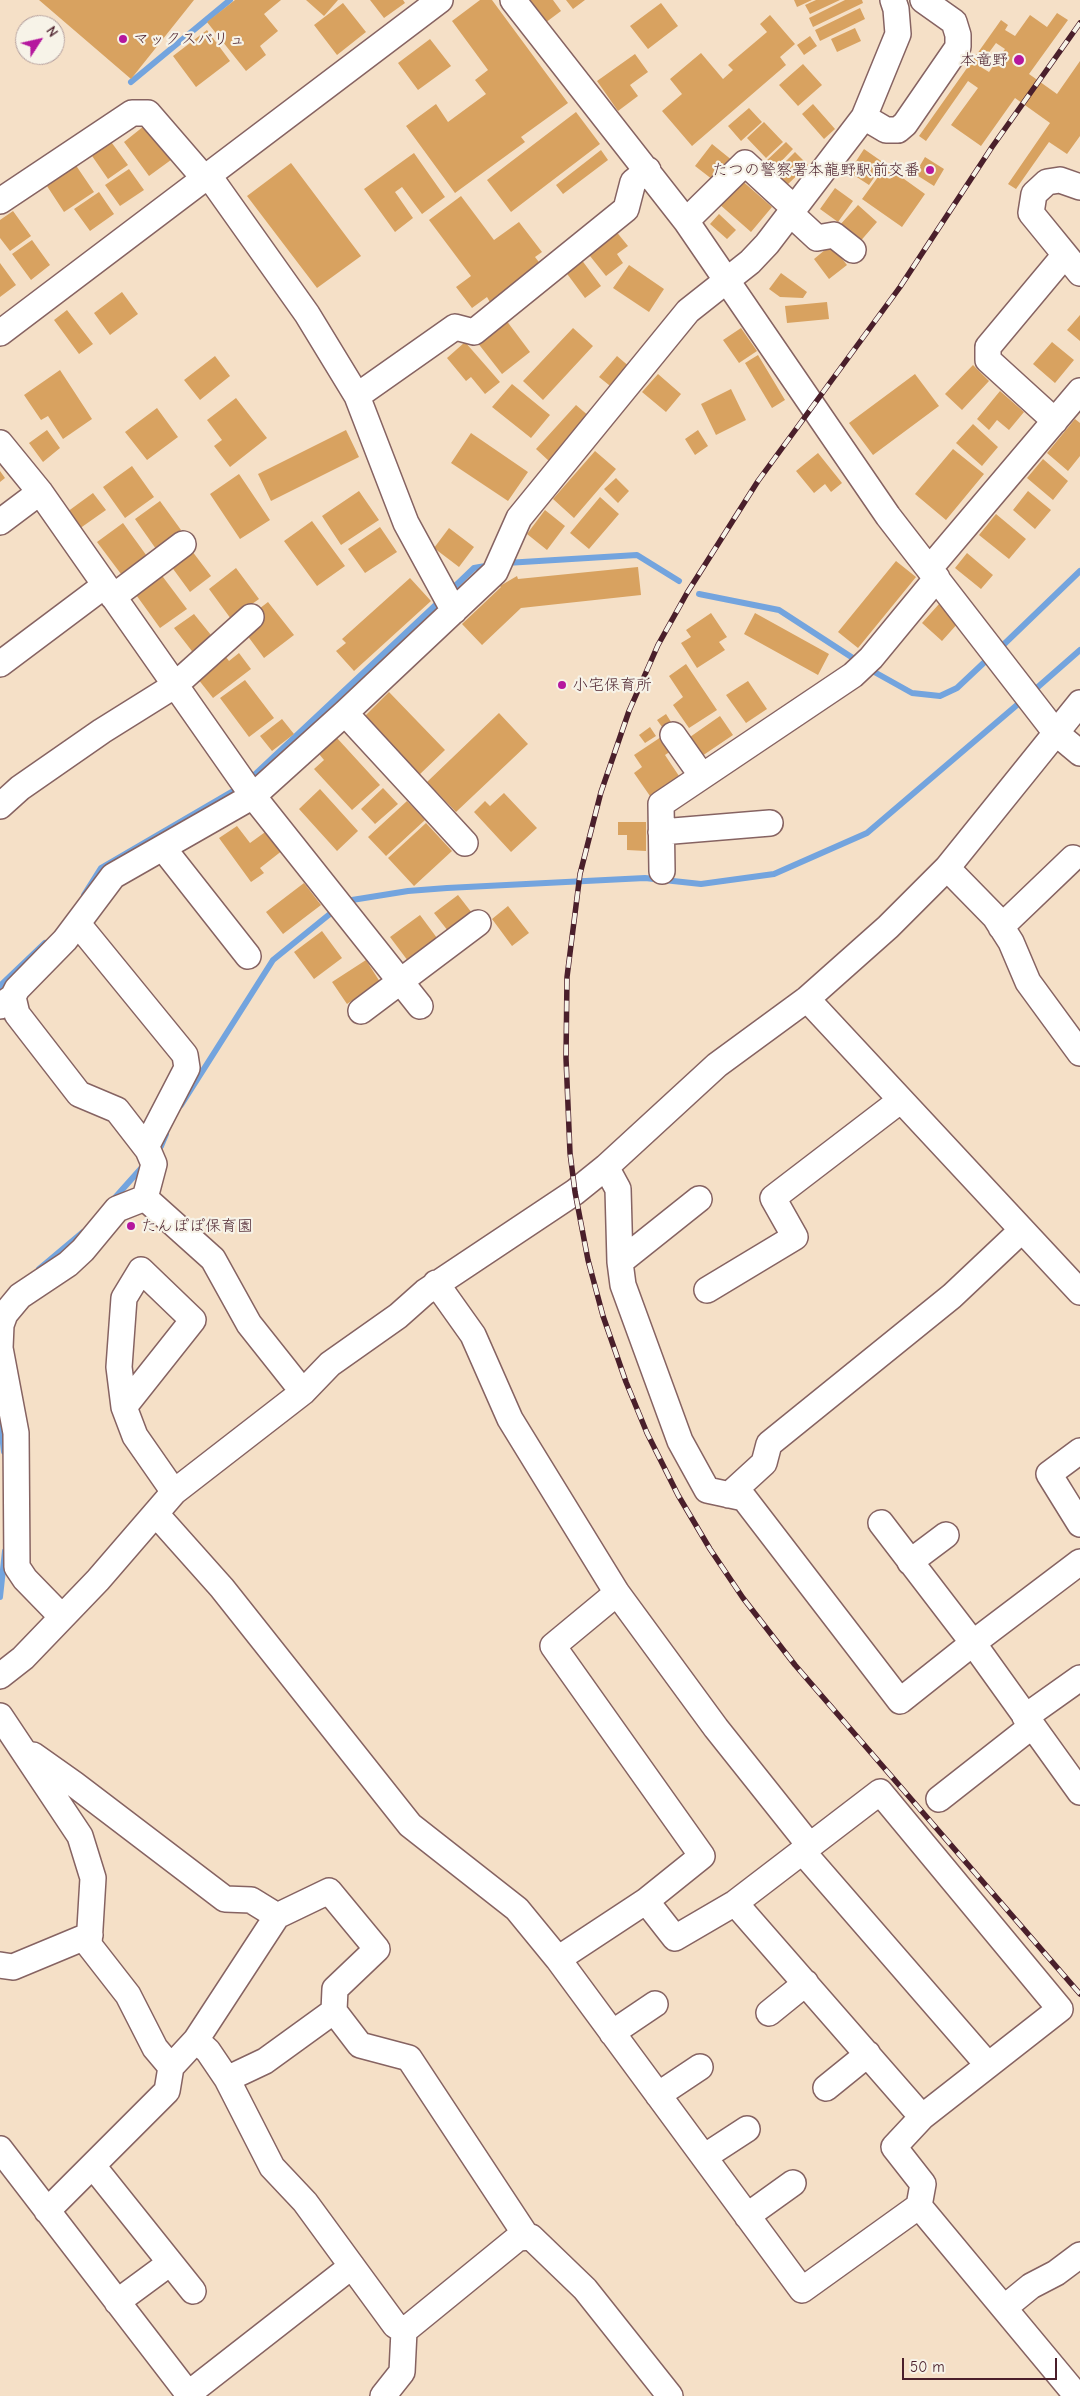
<!DOCTYPE html>
<html>
<head>
<meta charset="utf-8">
<style>
  body { margin:0 }
  #map { position:relative; width:1080px; height:2396px; overflow:hidden; background:#f5e0c7; font-family:"Comic Neue",sans-serif }
  canvas { display:block }
  .north { position:absolute; left:15px; top:15px; width:50px; height:50px; box-sizing:border-box; background:#f7f3e8; border:1px solid #b29e9c; border-radius:50%; rotate:55deg; font-size:14px; font-weight:700; line-height:20px; text-align:center; color:#4a1f2b }
  .north::after { content:''; display:block; margin:auto; width:18px; height:22px; background:#b5179e; clip-path:polygon(50% 0,100% 100%,50% 72%,0 100%) }
  .scale { position:absolute; left:902px; top:2358px; width:155px; height:22px; box-sizing:border-box; border:2px solid #4a1f2b; border-top:0; padding-left:6px; font-size:15px; line-height:18px; white-space:nowrap; color:#4a1f2b; -webkit-text-stroke:4px #f7f3e8; paint-order:stroke }
</style>
</head>
<body>
<div id="map">
<canvas width="1080" height="2396"></canvas>
<div class="north">N</div>
<div class="scale">50 m</div>
</div>
<script>
const c = document.querySelector('canvas').getContext('2d');
c.lineJoin = 'round';
function shape(rows) {
  const path = new Path2D();
  for (const r of rows) {
    path.moveTo(r[0], r[1]);
    for (let i = 2; i < r.length; i += 2) path.lineTo(r[i], r[i + 1]);
  }
  return path;
}
function trace(path, color, width, dash) {
  c.strokeStyle = color;
  c.lineWidth = width;
  c.lineCap = dash ? 'butt' : 'round';
  c.setLineDash(dash || []);
  c.stroke(path);
}
function paint(path, color) {
  c.fillStyle = color;
  c.fill(path, 'evenodd');
}
function write(font, color, halo, rows, align = 'center') {
  c.font = font + ' "Comic Neue","Klee One",sans-serif';
  c.lineWidth = 4.5;
  c.setLineDash([]);
  c.textBaseline = 'middle';
  c.strokeStyle = halo;
  c.fillStyle = color;
  for (const [text, x, y, turn = 0] of rows) {
    c.save();
    c.translate(x, y);
    c.rotate((+turn || 0) * Math.PI / 180);
    c.textAlign = isNaN(turn) ? turn : align;
    if (halo) c.strokeText(text, 0, 0);
    c.fillText(text, 0, 0);
    c.restore();
  }
}
trace(shape([
  [131,82,230,0],
  [506,563,637,555,679,581],
  [450,591,474,568,491,565],
  [699,594,779,610,859,662],
  [998,650,1080,571],
  [869,669,912,693,940,696,957,688,991,656],
  [1031,693,1080,650],
  [248,781,441,600],
  [84,895,101,868,240,787],
  [345,904,352,900,408,891,447,888,645,878,701,884,774,874,867,833,1024,699],
  [0,986,45,943],
  [181,1105,273,960,336,909],
  [155,1153,161,1146,166,1134],
  [112,1201,145,1164],
  [39,1269,83,1232],
  [0,1416,4,1452],
  [0,1597,5,1551]
]), '#73a4de', 6);
paint(shape([
  [39,0,194,0,131,79],
  [235,0,281,0,264,14,278,31,260,46,266,55,246,71,207,22],
  [306,0,338,0,324,16],
  [370,0,403,0,405,3,384,18],
  [480,0,492,0,568,103,521,137,525,142,455,193,406,126,436,104,448,122,486,94,475,80,488,70,452,21],
  [528,0,553,0,561,11,545,23],
  [566,0,585,0,573,9],
  [794,0,812,0,797,7],
  [816,0,840,0,810,14,805,5],
  [845,0,862,0,863,3,813,27,809,18],
  [343,3,366,32,337,55,314,25],
  [661,3,678,26,648,49,630,26],
  [860,8,865,19,820,41,815,30],
  [1057,13,1068,20,1029,74,1057,94,1080,61,1080,136,1067,154,1049,142,1016,189,1008,184,1050,123,1015,98,981,146,951,125,978,88,968,81,926,141,919,136,1001,20,1008,25,1005,30,1015,36,1030,15,1047,27],
  [996,43,1005,49,989,72,979,66],
  [770,15,795,44,780,57,786,65,692,146,662,111,682,94,670,79,701,53,723,79,733,70,728,65,767,32,760,24],
  [855,28,861,41,837,52,831,39],
  [207,30,230,61,196,87,173,56],
  [810,36,817,46,804,55,797,45],
  [430,39,451,66,418,90,398,63],
  [635,54,648,72,630,85,638,96,618,111,597,81],
  [803,64,822,85,798,106,779,85],
  [813,104,835,129,824,139,802,114],
  [749,108,762,122,741,141,728,126],
  [576,112,600,144,511,212,487,180],
  [149,122,175,157,149,176,124,142],
  [764,122,783,142,766,158,747,138],
  [109,139,128,165,108,179,90,153],
  [786,142,793,149,772,171,764,163],
  [712,144,733,161,717,183,695,166],
  [864,149,884,163,869,185,849,172],
  [601,150,608,160,563,194,556,185],
  [795,152,808,165,787,185,775,172],
  [414,153,445,197,422,214,402,187,395,192,413,218,395,232,364,189],
  [925,157,944,169,934,186,915,174],
  [291,163,361,256,317,288,247,196],
  [75,164,94,192,64,212,45,183],
  [886,166,925,194,902,227,862,199],
  [129,169,144,190,120,206,105,185],
  [739,178,772,207,751,232,718,203],
  [835,188,853,201,838,222,820,209],
  [99,192,114,214,90,231,74,209],
  [461,196,494,240,519,222,542,252,535,257,542,266,491,304,487,297,472,308,456,287,471,276,429,220],
  [858,205,877,222,858,244,839,226],
  [13,211,31,236,10,251,0,238,0,220],
  [719,214,736,230,727,239,710,224],
  [615,230,628,246,617,254,623,263,606,276,586,251],
  [32,240,50,265,31,280,12,254],
  [831,245,847,265,829,279,814,259],
  [581,259,601,286,585,298,565,271],
  [0,263,16,285,0,297],
  [629,265,664,289,649,312,613,288],
  [781,273,807,292,803,298,780,297,769,289],
  [122,292,138,314,110,335,94,313],
  [827,302,829,319,787,323,785,306],
  [67,310,93,344,79,354,54,320],
  [1080,315,1080,341,1067,330],
  [506,320,530,352,502,374,477,342],
  [573,328,593,346,543,400,523,381],
  [741,328,757,351,739,363,723,340],
  [465,342,500,382,485,394,471,377,466,381,447,358],
  [1052,342,1074,360,1055,383,1033,364],
  [758,355,785,400,772,408,745,363],
  [215,356,230,376,200,400,184,380],
  [617,356,631,368,614,389,599,377],
  [973,365,989,381,962,410,945,394],
  [60,370,92,419,63,439,48,416,41,420,24,395],
  [658,374,681,394,666,412,642,392],
  [915,374,939,406,873,455,849,423],
  [512,384,550,415,531,438,492,407],
  [731,389,746,420,716,435,701,404],
  [1000,391,1024,412,1009,430,997,420,989,430,977,419],
  [236,398,267,438,230,467,214,446,222,440,207,420],
  [576,405,590,417,549,461,536,449],
  [157,408,178,437,147,460,125,432],
  [1075,419,1080,423,1080,456,1068,471,1047,453],
  [973,424,998,447,982,466,956,443],
  [47,430,60,448,43,462,29,443],
  [346,430,359,457,271,501,258,474],
  [698,430,708,446,695,455,685,439],
  [471,433,528,472,508,501,451,463],
  [953,449,984,474,946,520,915,494],
  [595,451,616,469,574,518,553,499],
  [818,453,842,483,831,492,825,484,814,493,796,471],
  [1043,459,1068,481,1053,500,1027,478],
  [132,466,154,497,125,518,103,487],
  [0,471,5,478,0,482],
  [239,474,270,520,240,539,210,494],
  [616,478,629,491,618,503,604,489],
  [359,491,379,520,341,545,322,516],
  [1028,491,1051,510,1035,529,1013,510],
  [93,493,106,510,79,529,67,512],
  [600,497,619,514,589,549,570,533],
  [160,501,181,530,156,549,135,519],
  [545,510,565,526,547,550,527,534],
  [996,514,1026,539,1009,559,979,535],
  [312,521,345,566,317,586,284,541],
  [123,523,149,559,124,578,97,542],
  [380,527,397,552,365,573,348,549],
  [449,528,474,547,459,567,434,548],
  [192,551,211,576,190,592,171,566],
  [967,553,993,575,981,589,955,568],
  [896,561,916,577,858,648,838,632],
  [638,567,641,595,521,608,482,645,462,624,501,587,500,586,517,576,518,579],
  [236,568,259,599,231,619,209,589],
  [160,573,187,609,160,628,134,592],
  [410,578,431,601,354,671,336,651,346,643,342,639],
  [268,602,294,635,264,658,244,631,255,612],
  [939,604,959,622,942,641,922,623],
  [711,613,727,637,719,642,725,650,697,668,681,643,691,637,686,630],
  [755,613,829,654,818,675,744,634],
  [194,614,215,640,195,655,174,628],
  [222,652,229,661,239,653,251,669,213,698,194,674],
  [686,664,717,710,689,728,673,705,683,697,669,676],
  [245,680,274,718,249,737,220,698],
  [748,681,767,709,746,723,726,695],
  [389,692,445,750,418,776,363,718],
  [499,713,528,744,456,812,427,782],
  [666,714,673,725,665,731,657,720],
  [720,716,733,735,702,756,690,737],
  [282,719,294,734,272,751,260,736],
  [650,727,656,736,645,743,639,735],
  [661,737,671,751,665,755,679,776,650,796,634,773,642,767,634,755],
  [337,738,380,785,352,810,314,769,324,760,319,754],
  [383,788,398,804,375,824,361,809],
  [320,789,358,831,337,851,299,809],
  [504,793,537,828,511,852,474,812,485,801,490,806],
  [407,801,425,820,386,856,368,837],
  [618,822,646,822,646,851,627,850,627,835,618,835],
  [426,823,452,851,414,886,388,858],
  [237,826,250,843,268,830,283,850,260,868,264,873,251,882,219,838],
  [304,883,321,905,283,934,266,912],
  [458,895,472,913,448,931,434,913],
  [508,906,529,933,512,946,492,919],
  [420,915,437,938,408,961,390,937],
  [322,931,342,958,314,979,294,952],
  [366,960,380,982,347,1004,332,982]
]), '#d8a260');
const minor = shape([
  [513,0,686,221,888,516,1056,733,1080,753],
  [864,117,886,130,898,130,905,124,958,47,958,35,954,22,923,0],
  [209,176,307,314,357,396,406,523,454,611],
  [1080,187,1060,180,1047,182,1034,194,1031,213,1080,273],
  [0,201,132,113,148,113,205,179],
  [791,214,817,238,834,235,853,250],
  [686,221,745,163,795,209],
  [0,333,440,0],
  [357,396,455,327,474,332,626,209,633,182,648,170],
  [1055,421,988,360,988,347,1064,256],
  [0,443,40,492,253,796,420,1006],
  [0,522,40,492],
  [930,568,1080,391],
  [113,597,183,544],
  [0,664,104,586],
  [345,713,465,843],
  [673,735,702,776],
  [0,806,20,788,102,731,174,686,251,617],
  [661,832,770,823],
  [163,848,248,956],
  [947,868,995,917,1011,942,1028,982,1080,1053],
  [662,871,661,804,853,675,871,658,937,578],
  [78,924,185,1055,187,1068,146,1147],
  [1001,927,1073,858],
  [13,997,17,1014,79,1094,117,1110,148,1150,154,1164,145,1198],
  [807,999,1080,1292],
  [0,1006,13,997,17,989,65,940,113,876,253,796,345,713,495,572,519,518,688,311,750,262,767,244,864,117,898,34,896,9,893,0],
  [361,1011,478,923],
  [606,1167,618,1189,620,1262,623,1285,680,1441,707,1490,744,1498,900,1701,973,1643,1080,1792],
  [620,1262,699,1199],
  [436,1283,473,1335,510,1419,617,1593,716,1728,810,1846],
  [707,1290,795,1237,773,1198,901,1100],
  [124,1407,193,1320,141,1270,124,1298,119,1367,124,1407,135,1436,174,1492],
  [1080,1451,1049,1474,1080,1524],
  [729,1495,764,1463,769,1444,952,1296,1022,1230],
  [156,1514,222,1588,410,1825,517,1909,558,1959,802,2290,919,2206],
  [881,1523,973,1643,1080,1562],
  [910,1562,946,1535],
  [617,1593,553,1646,702,1856,646,1901],
  [62,1617,25,1579,17,1567,16,1433,0,1348,1,1325,5,1314,20,1296,68,1264,83,1250,117,1209,145,1198,213,1259,249,1324,303,1392],
  [0,1676,23,1658,98,1580,174,1492,303,1392,330,1364,398,1316,425,1292,575,1192,606,1167,717,1065,807,999,888,927,947,868,1080,703],
  [0,1716,80,1836,93,1878,89,1945,128,1995,155,2048,171,2067,167,2091,47,2211],
  [1025,1717,1080,1678],
  [33,1755,74,1784,225,1899,251,1900,277,1916,329,1891,377,1949,335,1989,334,2011],
  [939,1799,1032,1726],
  [802,1851,988,2065],
  [735,1903,922,2117],
  [558,1959,646,1901,675,1938,735,1903,880,1792,1060,2009,922,2117,894,2147,923,2184,919,2206,1077,2396],
  [0,1965,13,1967,90,1935],
  [769,2013,806,1983],
  [612,2033,655,2004],
  [196,2040,277,1916],
  [171,2067,196,2040,208,2051,227,2079,272,2167,305,2202,395,2325,404,2331,518,2238,531,2237,585,2289,670,2396],
  [227,2079,265,2061,334,2011,360,2045,409,2058,527,2237],
  [826,2088,868,2054],
  [658,2095,700,2067],
  [0,2149,190,2396],
  [704,2157,747,2129],
  [93,2166,193,2291],
  [747,2216,793,2183],
  [117,2302,170,2263],
  [1004,2308,1031,2286,1056,2273,1080,2255],
  [188,2394,352,2266],
  [383,2396,402,2372,404,2331]
]);
trace(minor, '#866362', 28);
trace(minor, '#fff', 25);
const rail = shape([
  [1080,23,992,147,900,287,758,481,687,593,658,645,629,711,601,792,580,874,567,977,566,1058,570,1153,575,1192,588,1260,603,1316,626,1382,647,1433,678,1495,710,1549,743,1598,795,1665,1080,1994]
]);
trace(rail, '#4a1f2b', 5.5);
trace(rail, '#f7f3e8', 4, [11]);
for (const [x, y, r, color] of [
  [123,39,5,"#b5179e"],
  [1019,60,6,"#b5179e"],
  [930,170,5,"#b5179e"],
  [562,685,5,"#b5179e"],
  [131,1226,5,"#b5179e"]
]) {
  const dot = new Path2D();
  dot.arc(x, y, r, 0, 2 * Math.PI);
  c.fillStyle = color;
  c.fill(dot);
  trace(dot, '#f7f3e8', 2);
}
write('16px', '#4a1f2b', '#f7f3e8', [
  ["マックスバリュ",133,39],
  ["本竜野",1008,60,"right"],
  ["たつの警察署本龍野駅前交番",920,170,"right"],
  ["小宅保育所",572,685],
  ["たんぽぽ保育園",141,1226]
], 'left');
</script>
</body>
</html>
